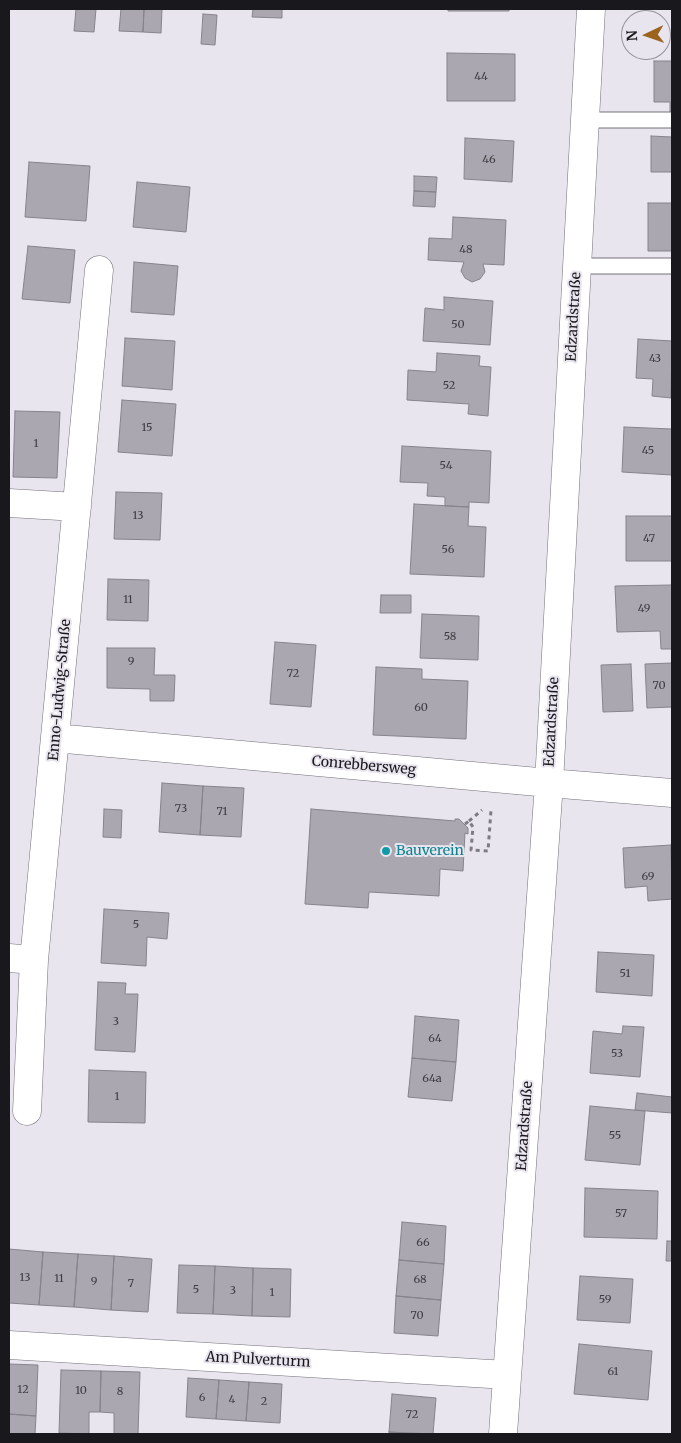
<!DOCTYPE html>
<html>
<head>
<meta charset="utf-8">
<style>
  body { margin:0 }
  #map { position:relative; width:681px; height:1443px; overflow:hidden; background:#e8e5ef; font-family:Merriweather,serif }
  canvas { display:block }
  .frame { position:absolute; inset:0; border:10px solid #19181c; pointer-events:none }
  .north { position:absolute; left:621px; top:10px; width:50px; height:50px; box-sizing:border-box; background:#e8e5ef; border:1px solid #95939b; border-radius:50%; rotate:267deg; font-size:14px; font-weight:700; line-height:20px; text-align:center; color:#19181c }
  .north::after { content:''; display:block; margin:auto; width:18px; height:22px; background:#9b631e; clip-path:polygon(50% 0,100% 100%,50% 72%,0 100%) }
</style>
</head>
<body>
<div id="map">
<canvas width="681" height="1443"></canvas>
<div class="frame"></div>
<div class="north">N</div>
</div>
<script>
const c = document.querySelector('canvas').getContext('2d');
c.lineJoin = 'round';
function paint(path, color) {
  c.fillStyle = color;
  c.fill(path, 'evenodd');
}
function shape(rows) {
  const path = new Path2D();
  for (const r of rows) {
    path.moveTo(r[0], r[1]);
    for (let i = 2; i < r.length; i += 2) path.lineTo(r[i], r[i + 1]);
  }
  return path;
}
function trace(path, color, width, dash) {
  c.strokeStyle = color;
  c.lineWidth = width;
  c.lineCap = dash ? 'butt' : 'round';
  c.setLineDash(dash || []);
  c.stroke(path);
}
function write(font, color, halo, rows, align = 'center') {
  c.font = font + ' Merriweather,serif';
  c.lineWidth = 4;
  c.setLineDash([]);
  c.textBaseline = 'middle';
  c.strokeStyle = halo;
  c.fillStyle = color;
  for (const [text, x, y, turn = 0] of rows) {
    c.save();
    c.translate(x, y);
    c.rotate((+turn || 0) * Math.PI / 180);
    c.textAlign = isNaN(turn) ? turn : align;
    if (halo) c.strokeText(text, 0, 0);
    c.fillText(text, 0, 0);
    c.restore();
  }
}
const building = shape([
  [76,9,96,9,94,32,74,31,76,9],
  [121,9,144,9,143,32,119,31,121,9],
  [144,9,162,9,161,33,143,32,144,9],
  [253,9,282,9,282,18,252,17,253,9],
  [448,9,509,9,509,11,448,11,448,9],
  [203,14,217,15,215,45,201,44,203,14],
  [447,53,515,54,515,101,447,101,447,53],
  [654,61,672,61,672,112,670,112,670,102,654,102,654,61],
  [651,136,672,137,672,172,651,172,651,136],
  [465,138,514,141,512,182,464,179,465,138],
  [29,162,90,166,86,221,25,217,29,162],
  [414,176,437,177,436,192,414,191,414,176],
  [137,182,190,187,186,232,133,227,137,182],
  [414,191,436,192,435,207,413,206,414,191],
  [648,203,672,203,672,251,648,251,648,203],
  [453,217,506,220,504,265,483,264,485,272,480,279,472,282,465,278,461,271,464,262,428,260,429,238,452,239,453,217],
  [28,246,75,250,70,303,22,299,28,246],
  [134,262,178,266,174,315,131,312,134,262],
  [444,297,493,301,490,345,423,341,425,308,444,310,444,297],
  [125,338,175,341,172,390,122,386,125,338],
  [638,339,672,341,671,398,652,396,653,379,636,378,638,339],
  [437,353,480,356,479,366,491,367,488,416,468,414,469,404,407,400,408,370,436,372,437,353],
  [122,400,176,404,172,456,118,452,122,400],
  [15,411,60,412,57,478,13,477,15,411],
  [624,427,672,429,672,475,622,472,624,427],
  [402,446,491,451,489,503,469,502,469,507,445,506,445,497,427,496,428,483,400,482,402,446],
  [116,492,162,493,160,540,114,539,116,492],
  [414,504,469,507,468,526,486,527,484,577,410,574,414,504],
  [626,516,672,516,672,561,626,561,626,516],
  [108,579,149,580,148,621,107,620,108,579],
  [672,585,672,649,661,649,660,631,617,632,615,586,672,585],
  [381,595,411,595,411,613,380,613,381,595],
  [422,614,479,616,478,660,420,658,422,614],
  [275,642,316,645,311,707,270,704,275,642],
  [107,648,155,648,154,675,175,675,174,701,150,701,150,689,107,688,107,648],
  [672,663,672,707,647,708,645,664,672,663],
  [631,664,633,711,603,712,601,665,631,664],
  [376,667,422,669,422,679,468,681,466,739,373,735,376,667],
  [162,783,203,786,200,835,159,832,162,783],
  [203,786,244,788,241,837,200,835,203,786],
  [104,809,122,810,121,838,103,837,104,809],
  [311,809,455,821,455,819,459,819,468,828,468,834,465,833,463,871,440,869,439,896,369,892,368,908,305,904,311,809],
  [671,845,672,899,648,901,647,886,625,888,623,848,671,845],
  [104,909,169,913,167,939,147,937,146,966,101,963,104,909],
  [598,952,654,955,652,996,596,992,598,952],
  [98,982,126,983,125,994,138,994,135,1052,95,1050,98,982],
  [415,1016,459,1020,456,1062,412,1058,415,1016],
  [623,1026,644,1027,640,1077,590,1073,593,1031,622,1034,623,1026],
  [412,1058,456,1062,452,1101,408,1097,412,1058],
  [89,1070,146,1072,145,1123,88,1122,89,1070],
  [637,1093,672,1097,672,1113,635,1110,637,1093],
  [590,1106,645,1111,640,1165,585,1160,590,1106],
  [585,1188,658,1191,657,1239,584,1237,585,1188],
  [402,1222,446,1226,444,1264,399,1260,402,1222],
  [667,1241,672,1241,672,1261,666,1261,667,1241],
  [9,1249,43,1252,39,1305,9,1303,9,1249],
  [43,1252,78,1254,74,1307,39,1305,43,1252],
  [78,1254,114,1256,111,1310,74,1307,78,1254],
  [114,1256,152,1259,148,1312,111,1310,114,1256],
  [399,1260,444,1264,441,1300,396,1296,399,1260],
  [179,1265,215,1266,213,1314,177,1313,179,1265],
  [215,1266,253,1268,252,1316,213,1314,215,1266],
  [253,1268,291,1269,290,1317,252,1316,253,1268],
  [580,1276,633,1279,630,1323,577,1320,580,1276],
  [396,1296,441,1300,438,1336,394,1333,396,1296],
  [579,1344,652,1351,648,1400,574,1394,579,1344],
  [9,1364,38,1365,36,1416,9,1414,9,1364],
  [61,1370,101,1371,100,1412,89,1412,89,1434,59,1433,61,1370],
  [101,1371,140,1372,138,1434,114,1434,114,1413,100,1412,101,1371],
  [188,1378,219,1380,216,1419,186,1417,188,1378],
  [219,1380,249,1382,246,1421,216,1419,219,1380],
  [249,1382,282,1384,280,1423,246,1421,249,1382],
  [392,1394,436,1398,433,1434,389,1432,392,1394],
  [9,1414,36,1416,35,1434,9,1434,9,1414],
  [389,1432,418,1434,389,1434,389,1432]
]);
paint(building, '#aaa7b1');
trace(building, '#86838d', 1);
const service = shape([
  [585,120,672,120],
  [577,266,672,266]
]);
const minor = shape([
  [9,503,77,507],
  [55,738,549,783,672,793],
  [9,958,34,960],
  [27,1111,34,960,99,270],
  [9,1345,507,1375],
  [503,1434,549,783,591,9]
]);
trace(service, '#737079', 17);
trace(minor, '#737079', 29);
trace(shape([
  [469,821,482,810],
  [465,824,469,821,473,827,471,850,488,851,491,810]
]), '#7e7c83', 3, [4, 4]);
trace(service, '#fff', 15);
trace(minor, '#fff', 28);
for (const [x, y, r, color] of [
  [386,851,5,"#0f9aa8"]
]) {
  const dot = new Path2D();
  dot.arc(x, y, r, 0, 2 * Math.PI);
  c.fillStyle = color;
  c.fill(dot);
  trace(dot, '#e8e5ef', 2);
}
write('11px', '#3d3c41', null, [
  ["44",481,77],
  ["46",489,160],
  ["48",466,250],
  ["50",458,325],
  ["43",655,359],
  ["52",449,386],
  ["15",147,428],
  ["1",36,444],
  ["45",648,451],
  ["54",446,466],
  ["13",138,516],
  ["47",649,539],
  ["56",448,550],
  ["11",128,600],
  ["49",644,609],
  ["58",450,637],
  ["9",131,662],
  ["72",293,674],
  ["70",659,686],
  ["60",421,708],
  ["73",181,809],
  ["71",222,812],
  ["69",648,877],
  ["5",136,925],
  ["51",625,974],
  ["3",116,1022],
  ["64",435,1039],
  ["53",617,1054],
  ["64a",432,1079],
  ["1",117,1097],
  ["55",615,1136],
  ["57",621,1214],
  ["66",423,1243],
  ["13",25,1278],
  ["11",59,1279],
  ["68",420,1280],
  ["9",94,1282],
  ["7",131,1284],
  ["5",196,1290],
  ["3",233,1291],
  ["1",272,1293],
  ["59",605,1300],
  ["70",417,1316],
  ["61",613,1372],
  ["12",23,1390],
  ["10",81,1391],
  ["8",120,1392],
  ["6",202,1398],
  ["4",232,1400],
  ["2",264,1402],
  ["72",412,1415]
]);
write('14px', '#19181c', '#e8e5ef', [
  ["Edzardstraße",574,317,-87],
  ["Enno-Ludwig-Straße",60,690,-85],
  ["Edzardstraße",552,722,-87],
  ["Conrebbersweg",364,766,5],
  ["Edzardstraße",525,1126,-86],
  ["Am Pulverturm",258,1360,3]
]);
write('14px', '#0d838f', '#e8e5ef', [
  ["Bauverein",396,851]
], 'left');
</script>
</body>
</html>
